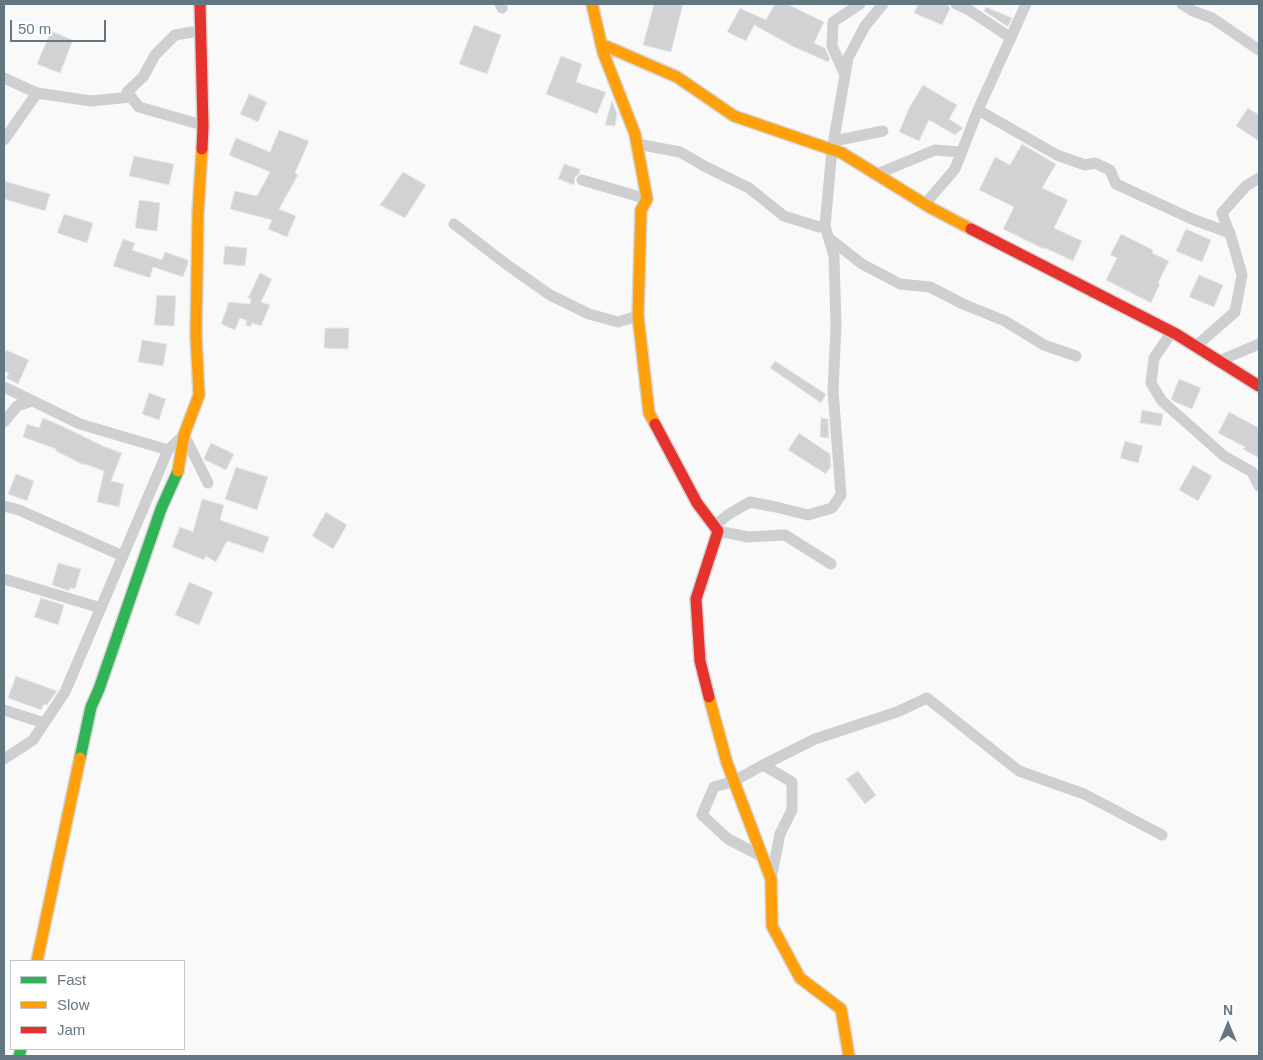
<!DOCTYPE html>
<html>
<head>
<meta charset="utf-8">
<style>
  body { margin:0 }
  #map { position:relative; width:1263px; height:1060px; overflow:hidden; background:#f9f9f9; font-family:Helvetica,sans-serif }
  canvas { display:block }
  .frame { position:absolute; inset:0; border:5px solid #657683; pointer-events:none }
  .legend { position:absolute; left:10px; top:960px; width:175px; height:90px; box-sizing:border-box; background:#fff; border:1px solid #c1c8cd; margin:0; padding:6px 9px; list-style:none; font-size:15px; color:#657683 }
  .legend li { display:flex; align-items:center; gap:10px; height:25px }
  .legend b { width:25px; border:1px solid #c1c8cd }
  .north { position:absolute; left:1203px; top:1000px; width:50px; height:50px; -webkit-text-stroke:4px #fff; paint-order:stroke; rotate:0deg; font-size:14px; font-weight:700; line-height:20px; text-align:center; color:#657683 }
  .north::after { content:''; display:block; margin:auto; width:18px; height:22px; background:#657683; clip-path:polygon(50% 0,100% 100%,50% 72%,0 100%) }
  .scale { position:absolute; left:10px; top:20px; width:96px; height:22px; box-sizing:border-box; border:2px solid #657683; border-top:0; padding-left:6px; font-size:15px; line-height:18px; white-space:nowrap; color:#657683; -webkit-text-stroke:4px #fff; paint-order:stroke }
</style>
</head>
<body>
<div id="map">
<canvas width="1263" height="1060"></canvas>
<div class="frame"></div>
<ul class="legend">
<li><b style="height:6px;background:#30b455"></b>Fast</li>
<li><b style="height:6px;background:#ff9f0a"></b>Slow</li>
<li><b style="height:6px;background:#e5322d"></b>Jam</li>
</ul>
<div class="north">N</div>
<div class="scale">50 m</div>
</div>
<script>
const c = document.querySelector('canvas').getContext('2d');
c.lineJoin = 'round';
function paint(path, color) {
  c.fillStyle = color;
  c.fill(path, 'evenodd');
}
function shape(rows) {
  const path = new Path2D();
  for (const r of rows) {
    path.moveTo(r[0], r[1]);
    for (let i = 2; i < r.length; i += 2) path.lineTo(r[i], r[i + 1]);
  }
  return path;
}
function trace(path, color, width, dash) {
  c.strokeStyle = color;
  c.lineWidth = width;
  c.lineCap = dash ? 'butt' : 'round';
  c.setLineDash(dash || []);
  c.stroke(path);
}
const building = shape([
  [654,4,683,4,671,52,643,45,654,4],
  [775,4,787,4,824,22,814,43,825,48,830,59,828,62,792,46,754,25,746,41,727,32,740,8,766,20,775,4],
  [918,4,944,4,949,6,950,9,942,25,914,13,918,4],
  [986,7,1012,18,1008,27,984,11,986,7],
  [474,25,501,35,487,74,459,64,474,25],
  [51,31,73,40,60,73,37,64,51,31],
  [561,56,582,64,576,82,606,92,597,114,546,94,561,56],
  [923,85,957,105,949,119,963,128,955,135,929,120,919,141,899,132,909,108,923,85],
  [249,94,267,102,258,122,240,114,249,94],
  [612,100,617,114,615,126,605,125,612,100],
  [1248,108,1259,115,1259,141,1236,126,1248,108],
  [279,130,309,141,295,173,298,175,279,209,296,216,287,237,268,229,272,220,230,209,235,191,257,196,270,172,229,155,236,138,270,152,279,130],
  [1022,144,1056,164,1042,188,1068,200,1054,228,1082,241,1073,261,1045,248,1044,249,1003,229,1014,207,979,190,995,157,1010,165,1022,144],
  [134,156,174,164,169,185,129,176,134,156],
  [564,164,580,169,579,174,575,177,574,185,558,179,564,164],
  [403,172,426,185,405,218,380,205,403,172],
  [4,181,50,194,45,211,4,199,4,181],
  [139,200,160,203,157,231,135,228,139,200],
  [64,214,93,223,87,243,57,233,64,214],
  [1186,229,1211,240,1202,262,1176,251,1186,229],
  [1121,234,1153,250,1152,253,1169,261,1158,283,1160,284,1151,303,1106,280,1117,258,1110,255,1121,234],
  [123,239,135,243,132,250,162,260,165,252,188,260,188,264,183,277,153,267,150,278,113,266,123,239],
  [225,246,247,248,245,266,223,264,225,246],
  [260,273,272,279,261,302,270,305,261,326,252,323,250,327,246,325,247,321,240,318,235,330,221,324,229,302,250,304,251,299,248,298,260,273],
  [1199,275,1223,285,1214,307,1189,297,1199,275],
  [157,295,176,296,174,326,154,325,157,295],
  [325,328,349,328,348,349,324,348,325,328],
  [142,340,167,344,163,366,138,362,142,340],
  [6,350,29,360,18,384,6,378,9,373,4,371,4,356,6,350],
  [775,361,826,394,821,403,770,368,775,361],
  [1179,379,1201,388,1192,409,1175,402,1171,399,1179,379],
  [149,393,166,399,159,420,142,414,149,393],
  [1142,410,1163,414,1161,426,1140,423,1142,410],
  [1229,412,1259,428,1259,458,1243,449,1245,447,1218,433,1229,412],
  [43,418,62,426,103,446,122,453,111,481,124,484,119,507,97,502,104,471,85,464,84,465,56,451,56,449,23,437,27,424,39,428,43,418],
  [821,418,828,419,829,438,820,437,821,418],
  [799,433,830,454,831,466,826,474,788,450,799,433],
  [1125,441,1143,446,1138,463,1120,458,1125,441],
  [211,443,234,454,226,470,205,460,204,458,211,443],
  [1193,465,1212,476,1198,501,1179,490,1193,465],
  [236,467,268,477,257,510,225,499,236,467],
  [16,474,34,481,27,501,8,494,16,474],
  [202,499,224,505,220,520,269,537,263,553,227,541,216,562,206,556,204,560,172,547,180,527,193,532,202,499],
  [326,512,347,525,333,549,312,536,326,512],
  [58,563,81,569,75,589,70,588,69,591,52,585,58,563],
  [189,582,213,592,199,625,175,615,189,582],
  [41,598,64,605,58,625,34,617,41,598],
  [16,676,57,691,47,705,44,704,41,710,8,698,16,676],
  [858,771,876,795,865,804,846,779,858,771]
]);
paint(building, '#d0d2d3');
trace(building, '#e8e8e8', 1);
const fast = shape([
  [80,758,91,707,99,689,161,509,178,471],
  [19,1056,21,1049]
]);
const slow = shape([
  [592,4,603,52,635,134,647,199,641,210,638,316,649,413,655,424],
  [601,44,677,77,734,116,842,153,931,208,971,229],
  [178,471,184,435,199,395,196,335,198,213,202,149],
  [709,697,727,763,771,879,772,926,800,978,841,1009,849,1056],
  [37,961,80,758]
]);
const jam = shape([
  [200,4,203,126,202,149],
  [971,229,1176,334,1259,386],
  [655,424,697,503,718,531,696,599,700,661,709,697]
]);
trace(fast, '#d5d6d7', 14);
trace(slow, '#d5d6d7', 14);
trace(jam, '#d5d6d7', 14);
trace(shape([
  [500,4,502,8],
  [956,4,969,10,1011,38],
  [1182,4,1193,11,1212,18,1259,50],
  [192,32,175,35,155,55,143,77,127,92,139,107,195,123],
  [845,75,832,46,833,22,860,4],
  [4,78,37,93],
  [978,110,1057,155,1085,165,1095,163,1110,170,1116,184,1192,219,1230,233],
  [4,140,37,93,91,101,131,97],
  [834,141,883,131],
  [637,144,680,152,706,167,749,188,784,216,819,227,825,226],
  [877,174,935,150,961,152],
  [582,180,647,199],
  [925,204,955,169,978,110,1026,4],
  [454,224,506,264,550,295,589,314,618,322,638,316],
  [830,239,862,264,900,284,930,287,963,304,1005,321,1044,345,1076,356],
  [1172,332,1154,358,1151,383,1162,401,1224,456,1252,472,1259,486],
  [1196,346,1235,312,1242,275,1232,240,1222,213,1246,186,1259,178],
  [1219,361,1259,344],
  [4,387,80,424,168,450],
  [4,422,17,406,32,401],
  [4,506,19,510,123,556],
  [714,526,729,514,750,502,776,507,808,515,832,508,841,495,833,391,836,326,834,256,825,226,832,150,848,58,865,26,883,4],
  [718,531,748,537,785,535,831,564],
  [4,579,101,608],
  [4,710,44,723],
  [4,759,33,740,65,692,168,450,184,435,208,483],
  [763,765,815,739,897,712,927,698,1019,771,1084,794,1162,835],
  [763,857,728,839,702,815,714,787,734,781,763,765,792,782,792,810,780,834,771,879]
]), '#cecfd0', 11);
trace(fast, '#30b455', 11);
trace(slow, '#ff9f0a', 11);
trace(jam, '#e5322d', 11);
</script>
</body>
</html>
